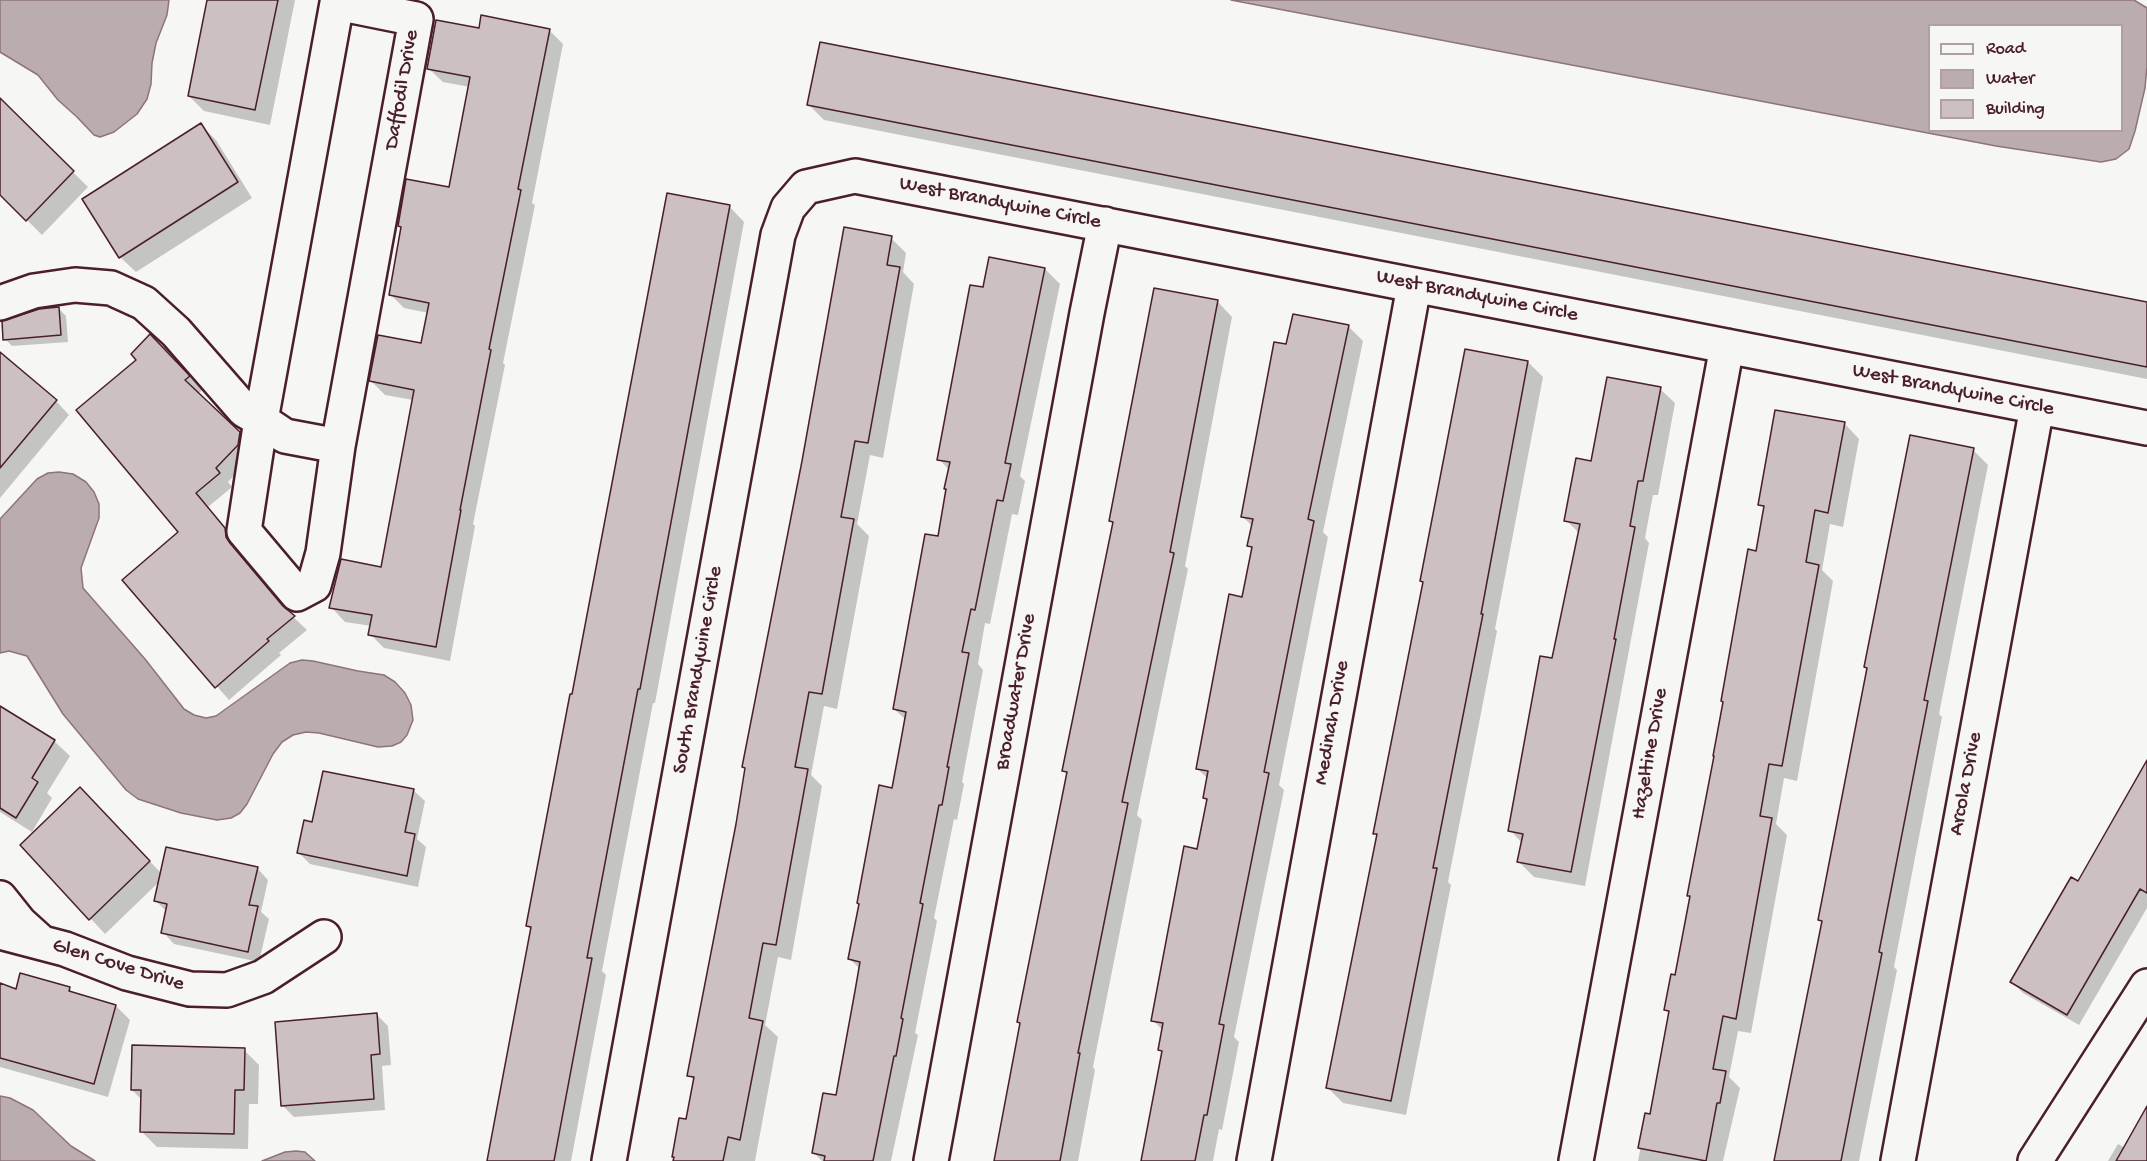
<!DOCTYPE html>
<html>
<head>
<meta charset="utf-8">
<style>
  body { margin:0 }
  #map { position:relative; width:2147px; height:1161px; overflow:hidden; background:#f6f6f2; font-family:"Gochi Hand",sans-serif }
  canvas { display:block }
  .legend { position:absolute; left:1928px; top:24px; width:195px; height:108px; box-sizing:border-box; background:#f6f6f2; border:2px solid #b1a0a2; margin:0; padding:8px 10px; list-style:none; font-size:18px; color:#4a1f2b }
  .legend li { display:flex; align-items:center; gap:12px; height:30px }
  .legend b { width:30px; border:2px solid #b1a0a2 }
</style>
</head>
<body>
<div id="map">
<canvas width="2147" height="1161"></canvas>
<ul class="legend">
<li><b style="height:8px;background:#f6f6f2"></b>Road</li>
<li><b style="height:16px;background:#bbadae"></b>Water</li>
<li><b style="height:16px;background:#ccc1c0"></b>Building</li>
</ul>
</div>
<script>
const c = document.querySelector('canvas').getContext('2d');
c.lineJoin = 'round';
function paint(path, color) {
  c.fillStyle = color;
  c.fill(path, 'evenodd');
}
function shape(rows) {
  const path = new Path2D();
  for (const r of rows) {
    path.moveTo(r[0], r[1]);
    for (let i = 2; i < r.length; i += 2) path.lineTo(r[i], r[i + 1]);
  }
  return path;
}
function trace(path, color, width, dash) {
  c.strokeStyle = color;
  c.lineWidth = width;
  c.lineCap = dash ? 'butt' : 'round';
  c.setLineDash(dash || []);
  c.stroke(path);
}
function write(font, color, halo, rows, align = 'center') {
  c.font = font + ' "Gochi Hand",sans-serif';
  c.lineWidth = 5;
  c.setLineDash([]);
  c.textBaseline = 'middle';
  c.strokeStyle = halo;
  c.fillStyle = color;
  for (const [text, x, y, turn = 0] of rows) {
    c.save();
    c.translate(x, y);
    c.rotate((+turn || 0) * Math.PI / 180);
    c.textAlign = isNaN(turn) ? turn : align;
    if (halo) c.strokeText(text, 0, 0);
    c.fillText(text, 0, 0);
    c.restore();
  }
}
const water = shape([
  [0,0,169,0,167,15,156,43,152,63,151,84,147,99,137,114,114,132,100,137,94,135,77,117,58,100,38,75,0,52,0,0],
  [1231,0,2134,0,2147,8,2147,66,2145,88,2135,131,2129,149,2116,159,2101,162,1996,146,1231,0],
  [1930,26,2122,26,2122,130,1930,130,1930,26],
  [59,472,73,474,86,482,94,492,99,504,99,518,81,568,83,588,145,659,184,709,194,715,206,718,216,716,290,663,302,660,313,661,358,671,384,675,395,682,405,693,411,705,413,720,407,735,401,742,392,746,378,747,319,733,306,732,293,735,282,742,273,754,247,804,240,813,231,818,217,820,181,813,138,799,126,790,63,714,27,656,9,651,0,653,0,519,37,479,48,473,59,472],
  [0,1096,10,1098,33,1110,71,1146,95,1161,0,1161,0,1096],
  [296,1151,305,1152,315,1161,262,1161,285,1152,296,1151]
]);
paint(water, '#bbadae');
trace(water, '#8e747a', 1.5);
paint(shape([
  [209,0,295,0,270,125,204,111,189,96],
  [480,30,549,30,563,44,532,203,535,205,503,363,505,365,473,524,475,526,450,661,384,648,370,634,371,626,345,622,331,607,382,569,413,400,385,395,371,381,422,345,429,313,404,308,390,294,402,229,399,226,450,188,470,87,443,82,428,68],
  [0,100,88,187,42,235,0,193],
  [809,105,2147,304,2147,379,824,120],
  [201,125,216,140,252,198,136,272,120,257,84,200],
  [729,206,744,222,655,703,653,703,602,971,606,975,571,1161,488,1161,532,930,527,926,573,696],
  [891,238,906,253,903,272,914,284,883,458,870,455,857,524,869,536,837,709,824,706,811,775,822,786,791,960,778,957,765,1025,778,1037,755,1161,673,1161,687,1121,695,1081,689,1076,737,824,746,769,744,767],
  [1045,269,1060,284,1020,476,1025,481,1018,515,1012,514,990,624,985,623,978,664,983,670,962,782,964,784,957,820,954,819,934,918,937,921,915,1033,918,1035,891,1161,822,1161,814,1153,837,1097,861,970,850,959,893,789,906,720,894,709,939,538,948,491,945,489,949,470,939,459,984,289],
  [1217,301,1232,317,1185,566,1188,569,1137,815,1142,820,1093,1067,1095,1070,1078,1161,995,1161,1021,1024,1018,1022,1068,775,1063,770,1114,524,1111,521],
  [58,308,66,316,68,342,12,346,5,339],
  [1348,326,1363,341,1323,532,1328,537,1279,785,1284,790,1234,1037,1239,1042,1222,1130,1219,1129,1213,1161,1142,1161,1163,1053,1159,1049,1163,1031,1153,1020,1198,850,1208,801,1204,798,1208,779,1198,769,1243,598,1253,549,1249,545,1253,527,1242,516,1288,346],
  [164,349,202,390,198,394,253,447,251,458,228,482,232,487,208,507,238,543,239,551,243,558,288,612,307,630,279,653,281,655,229,700,124,581,180,532],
  [0,359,56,401,69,415,0,498],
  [1528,362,1543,377,1495,629,1497,631,1448,882,1451,885,1406,1115,1343,1103,1328,1088,1378,837,1375,833],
  [1660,389,1675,403,1658,495,1653,495,1645,538,1649,543,1585,886,1534,877,1519,862,1522,843,1510,830,1553,660,1579,533,1566,520,1593,463],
  [1844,423,1859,439,1843,527,1830,524,1822,570,1833,581,1797,781,1784,778,1776,824,1787,835,1751,1033,1738,1031,1729,1077,1740,1088,1723,1161,1638,1161,1647,1115,1651,1116,1670,1014,1665,1010,1676,977,1691,898,1689,895,1757,552,1765,510,1760,504],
  [1973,450,1988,465,1939,714,1942,717,1894,967,1897,970,1859,1161,1776,1161,1823,923,1819,920,1868,670,1865,667],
  [0,708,54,741,70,756,47,793,52,798,32,832,0,812],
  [2147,763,2147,908,2079,1025,2023,993,2012,982,2079,883],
  [413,790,425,801,417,839,426,847,418,887,310,864,299,853],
  [95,804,162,874,257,868,268,880,261,912,269,919,259,962,174,944,163,932,167,912,156,901,160,881,105,934,22,845],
  [0,984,17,991,69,989,75,994,116,1006,130,1020,108,1097,0,1067],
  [377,1015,388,1026,391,1065,382,1066,385,1110,294,1117,282,1105],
  [244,1050,259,1065,258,1104,249,1104,248,1149,157,1147,142,1132,142,1100,132,1090],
  [2147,1109,2147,1161,2108,1161,2118,1144,2125,1148]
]), '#0003');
const building = shape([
  [207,0,278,0,255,110,188,96,207,0],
  [481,15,550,29,518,189,521,190,489,349,491,350,460,510,461,510,436,647,368,635,372,615,329,608,341,559,381,567,414,390,369,381,378,335,421,343,429,303,389,295,401,227,398,226,406,179,449,187,470,77,427,69,436,20,479,28,481,15],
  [820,42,2147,302,2147,367,807,105,820,42],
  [0,98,74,171,26,221,0,195,0,98],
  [201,123,238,182,119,258,82,199,201,123],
  [667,193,730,205,640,689,638,689,587,958,592,958,554,1161,487,1161,531,927,526,926,570,694,572,694,667,193],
  [844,227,892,236,887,265,900,267,868,443,855,441,841,517,854,519,822,694,809,692,795,767,808,769,776,945,763,943,749,1018,763,1021,740,1140,728,1137,723,1161,673,1161,674,1157,672,1157,679,1118,686,1119,694,1077,687,1076,736,824,745,768,742,767,802,461,844,227],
  [989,257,1045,268,1005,463,1011,464,1003,501,997,500,975,610,971,609,962,652,969,653,947,767,949,767,942,805,939,805,920,903,923,904,901,1018,903,1019,896,1056,894,1056,873,1161,824,1161,825,1156,812,1153,823,1093,836,1095,855,991,860,962,848,959,859,904,857,903,879,785,892,788,901,740,906,712,893,709,925,534,938,536,946,489,944,489,950,462,937,460,970,285,983,287,989,257],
  [1154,288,1218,300,1170,552,1174,553,1122,802,1128,803,1078,1053,1080,1053,1060,1161,994,1161,1020,1023,1017,1022,1067,772,1062,771,1113,522,1109,521,1154,288],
  [59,307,61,335,3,340,2,321,39,309,59,307],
  [1293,314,1349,325,1308,519,1314,521,1264,772,1269,773,1219,1024,1224,1025,1207,1115,1204,1115,1195,1161,1141,1161,1162,1051,1158,1050,1163,1023,1151,1021,1184,846,1197,849,1207,799,1203,798,1208,771,1196,769,1229,594,1242,597,1252,547,1247,546,1253,519,1241,517,1274,342,1286,344,1293,314],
  [150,334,190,376,185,380,240,432,238,445,216,468,220,473,196,493,225,528,226,537,230,543,283,606,295,616,267,639,269,641,215,688,122,580,178,532,76,410,136,360,131,354,150,334],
  [1465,349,1528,361,1481,614,1483,614,1433,868,1437,868,1391,1101,1326,1088,1377,834,1373,834,1423,582,1420,581,1465,349],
  [0,352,57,400,0,468,0,352],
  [1607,377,1661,387,1643,481,1638,481,1630,526,1635,527,1614,639,1616,639,1571,872,1517,862,1523,834,1508,831,1540,656,1552,658,1580,524,1564,521,1576,458,1591,461,1607,377],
  [1775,410,1845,422,1828,513,1815,510,1806,562,1819,565,1782,766,1769,764,1760,816,1772,818,1736,1019,1723,1016,1713,1069,1726,1071,1720,1103,1717,1103,1706,1161,1638,1148,1645,1113,1650,1114,1669,1011,1664,1010,1671,974,1675,975,1690,896,1687,896,1714,756,1713,756,1723,702,1721,701,1748,549,1756,551,1764,506,1758,505,1775,410],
  [1910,435,1974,448,1924,700,1928,701,1879,952,1882,953,1841,1161,1774,1161,1822,921,1818,920,1867,668,1864,667,1910,435],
  [0,706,55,740,32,778,38,782,16,818,0,808,0,706],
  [2147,760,2147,893,2140,889,2067,1015,2010,982,2071,877,2078,881,2147,760],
  [323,771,414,789,405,832,415,834,407,876,297,853,304,820,312,822,323,771],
  [80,787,150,861,89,920,20,845,80,787],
  [166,847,258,867,249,905,258,906,248,952,161,933,167,904,154,901,166,847],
  [20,973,70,987,69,991,116,1005,94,1084,0,1058,0,983,16,989,20,973],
  [377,1013,380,1054,371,1055,374,1099,281,1106,275,1022,377,1013],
  [132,1045,245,1048,244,1090,235,1090,234,1134,140,1132,141,1090,131,1090,132,1045],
  [2147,1106,2147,1161,2116,1161,2147,1106]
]);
paint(building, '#ccc1c0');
trace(building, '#4a1f2b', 1.5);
const minor = shape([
  [0,303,34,291,75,285,111,288,144,303,176,332,244,410,261,420,285,436,338,446,416,19,337,3,261,420,244,531,297,594,314,585,323,553,338,446],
  [0,898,20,923,41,942],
  [0,932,65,949,127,973,190,989,227,990,263,977,324,937],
  [609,1161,778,235,788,208,806,187,855,176,2147,428],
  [931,1161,1087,313,1105,224],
  [1254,1161,1414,286],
  [1576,1161,1727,346],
  [1898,1161,2037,407],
  [2035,1161,2147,986]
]);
trace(minor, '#4a1f2b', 38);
trace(minor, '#f6f6f2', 33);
write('21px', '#4a1f2b', '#f6f6f2', [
  ["Daffodil Drive",403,90,-80],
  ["West Brandywine Circle",1000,204,11],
  ["West Brandywine Circle",1477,297,11],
  ["West Brandywine Circle",1953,391,11],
  ["South Brandywine Circle",699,670,-80],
  ["Broadwater Drive",1017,692,-80],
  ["Medinah Drive",1333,723,-80],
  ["Hazeltine Drive",1651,754,-80],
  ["Arcola Drive",1967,784,-79],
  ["Glen Cove Drive",118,966,17]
]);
</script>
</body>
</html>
